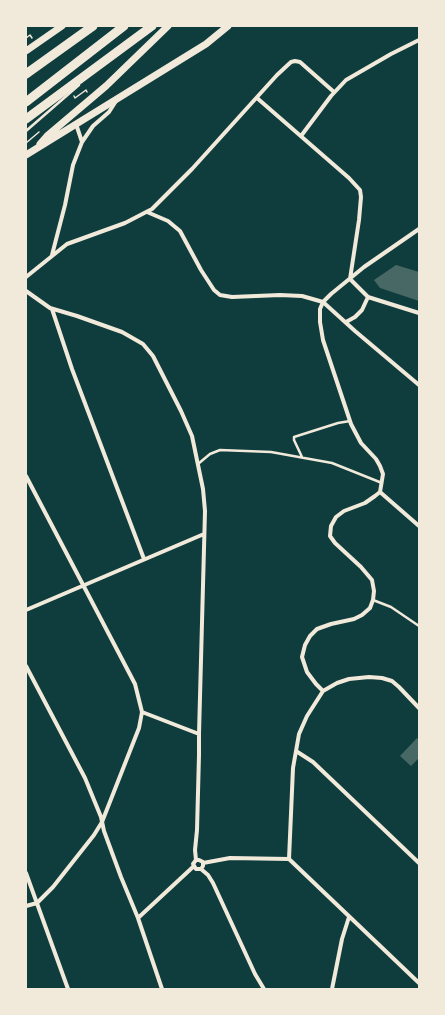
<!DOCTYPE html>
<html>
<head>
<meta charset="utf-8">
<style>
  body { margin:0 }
  #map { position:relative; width:445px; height:1015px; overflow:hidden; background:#0f3d3e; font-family:Poppins,sans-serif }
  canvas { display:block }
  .frame { position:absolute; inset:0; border:27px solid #f1e9da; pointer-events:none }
</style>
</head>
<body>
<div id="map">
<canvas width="445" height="1015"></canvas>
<div class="frame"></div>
</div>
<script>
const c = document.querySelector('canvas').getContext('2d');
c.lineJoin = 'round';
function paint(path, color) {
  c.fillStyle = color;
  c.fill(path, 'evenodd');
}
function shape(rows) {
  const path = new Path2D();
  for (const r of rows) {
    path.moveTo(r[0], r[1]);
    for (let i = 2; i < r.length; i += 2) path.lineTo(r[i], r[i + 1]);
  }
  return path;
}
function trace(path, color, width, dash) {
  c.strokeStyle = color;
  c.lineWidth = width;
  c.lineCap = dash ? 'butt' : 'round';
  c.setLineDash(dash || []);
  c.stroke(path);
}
paint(shape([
  [396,265,419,272,419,301,380,288,374,280],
  [417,738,419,740,419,758,411,766,400,756]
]), '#486865');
trace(shape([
  [26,38,30,35,32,38],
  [74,96,75,98,86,90,87,92],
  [26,143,39,132]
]), '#f1e9da', 1.5);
trace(shape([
  [26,131,79,85],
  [302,457,294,440,294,437,338,423,350,421],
  [198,464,210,454,220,450,271,452,332,463,382,483],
  [373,600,391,607,419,626]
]), '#f1e9da', 2.5);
trace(shape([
  [257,98,349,178,360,190,361,197,359,220,350,279],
  [76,124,82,142],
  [301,136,331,96,346,80,391,54,419,40],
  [147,212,168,221,180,231,201,270,214,290,220,295,232,297,280,295,302,296,323,302,355,331,419,385],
  [52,255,65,205,73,165,82,142,93,126,109,112,116,101],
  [26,277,67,244,125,223,152,209,192,169,277,75,291,62,295,61,300,62,334,92],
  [350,279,368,297,419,313],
  [26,291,50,308,77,316,122,332,143,344,153,356,181,411,192,436,203,489,205,511,199,734,199,755,197,830,195,850,196,860,193,864,196,869,201,869,203,866,203,862,199,860,196,860],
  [52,309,72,369,144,559],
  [346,322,355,317,362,310,368,297],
  [26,476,135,684,142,712,139,728,102,822,94,835,53,887,37,903,26,906],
  [380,492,419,526],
  [26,610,204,534],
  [26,666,85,778,101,817,104,831,121,877,138,918,162,989],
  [323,691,316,684,307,672,302,657,305,645,310,636,317,629,331,624,354,619,362,615,370,608,373,600,374,591,372,580,361,567,335,543,330,536,331,526,336,517,344,511,365,503,375,496,380,492,383,474,380,466,376,459,361,443,351,424,323,340,320,322,320,309,323,302,331,294,364,267,419,229],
  [419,708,399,687,392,681,382,678,369,677,349,679,337,683,323,691,307,716,299,734,293,768,289,859,419,983],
  [142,712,199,734],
  [296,751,313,762,419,863],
  [203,863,230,858,289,859],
  [201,869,208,875,213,883,255,974,264,989],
  [26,873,68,989],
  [138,918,194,866],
  [332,989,342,939,349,917]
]), '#f1e9da', 4);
trace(shape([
  [26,51,62,26],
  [40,144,47,136,106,86,168,26],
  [26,155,206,44,228,26]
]), '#f1e9da', 7);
trace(shape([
  [26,74,93,26],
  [26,102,124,26],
  [26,119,152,26]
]), '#f1e9da', 9);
</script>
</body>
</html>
